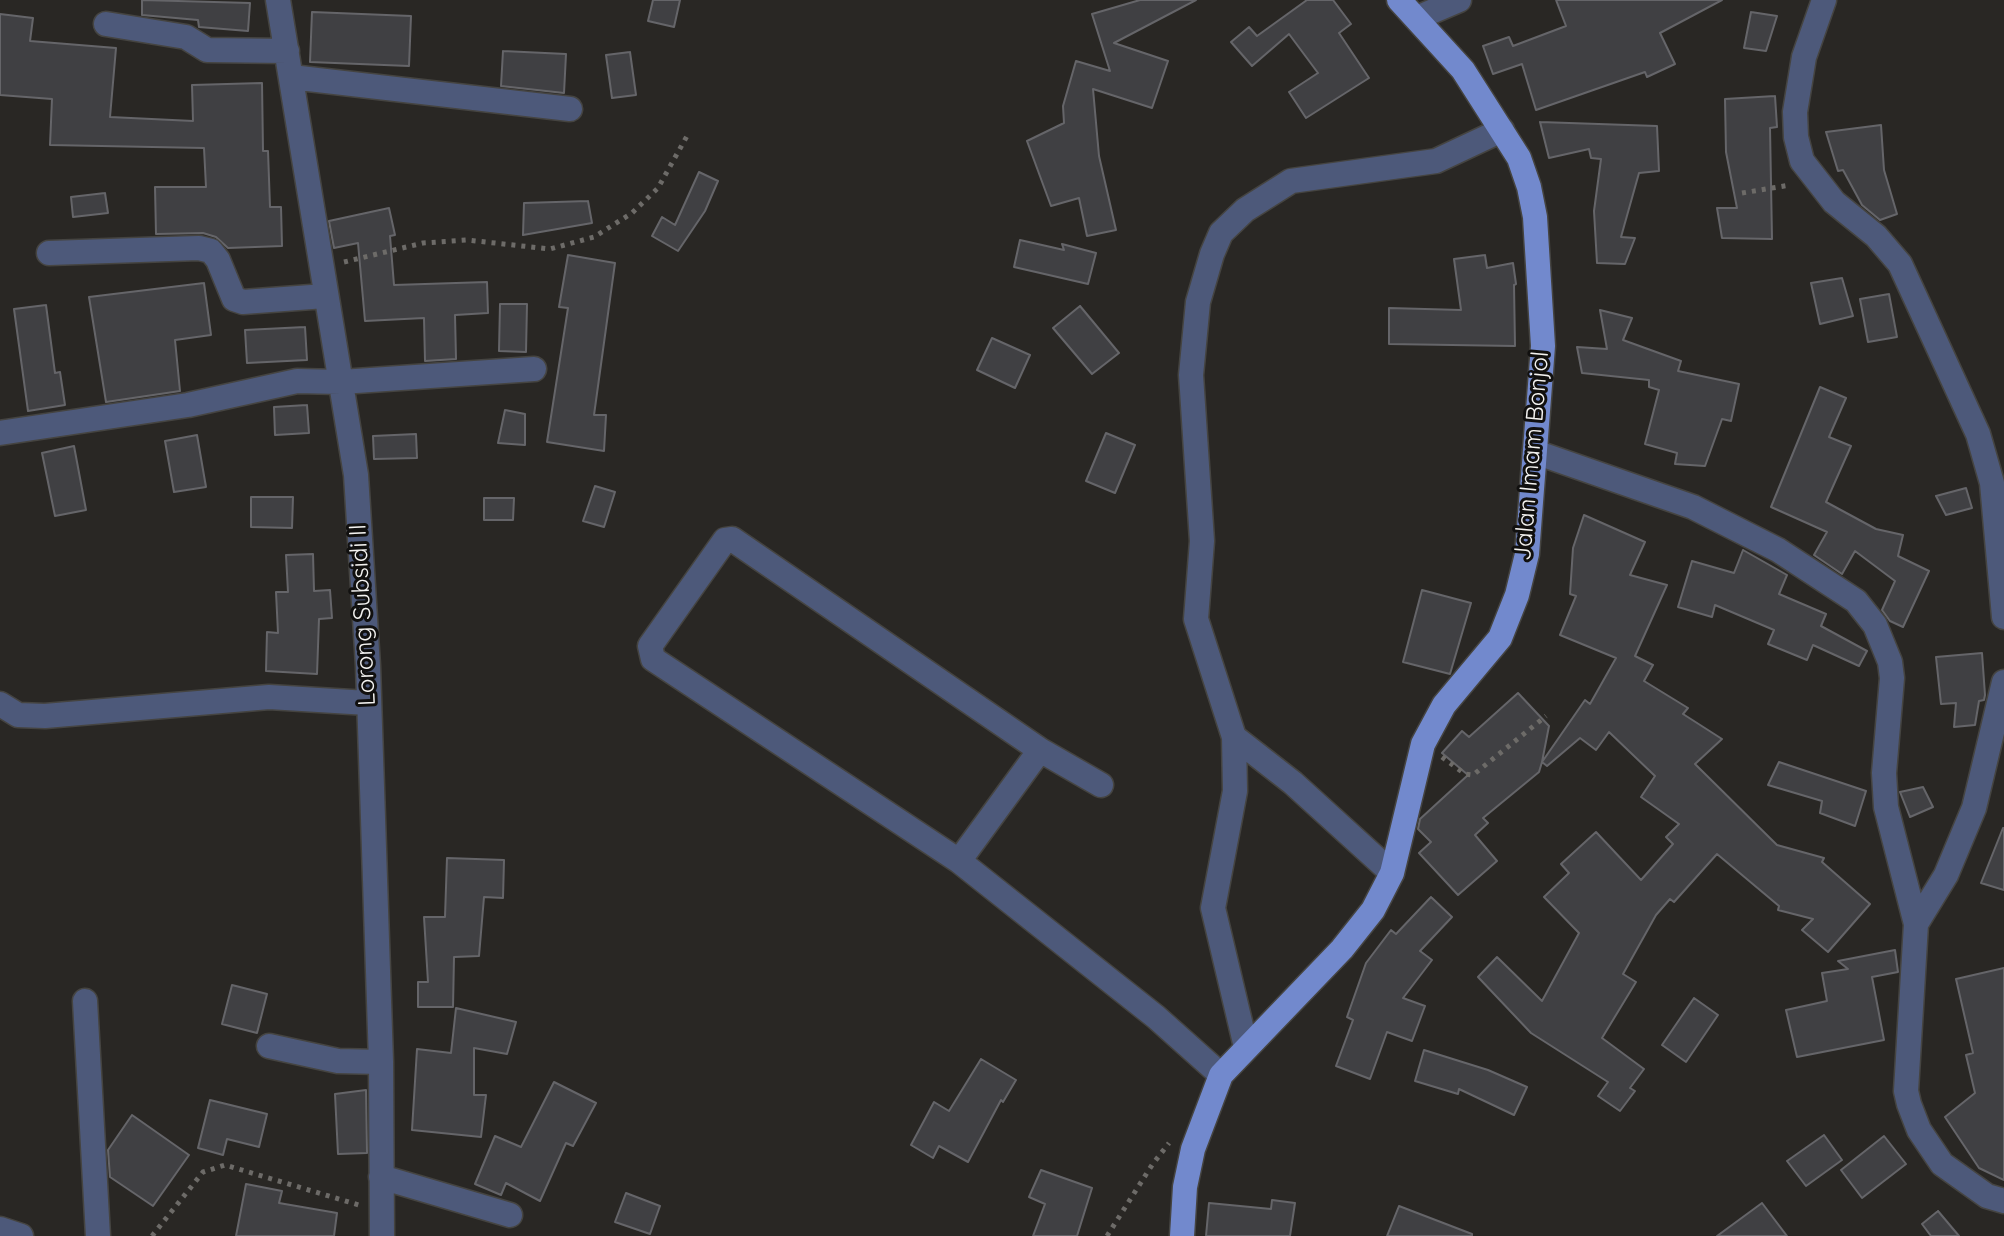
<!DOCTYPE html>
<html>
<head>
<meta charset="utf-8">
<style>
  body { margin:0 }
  canvas { display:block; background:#292724 }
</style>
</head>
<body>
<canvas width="2004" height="1236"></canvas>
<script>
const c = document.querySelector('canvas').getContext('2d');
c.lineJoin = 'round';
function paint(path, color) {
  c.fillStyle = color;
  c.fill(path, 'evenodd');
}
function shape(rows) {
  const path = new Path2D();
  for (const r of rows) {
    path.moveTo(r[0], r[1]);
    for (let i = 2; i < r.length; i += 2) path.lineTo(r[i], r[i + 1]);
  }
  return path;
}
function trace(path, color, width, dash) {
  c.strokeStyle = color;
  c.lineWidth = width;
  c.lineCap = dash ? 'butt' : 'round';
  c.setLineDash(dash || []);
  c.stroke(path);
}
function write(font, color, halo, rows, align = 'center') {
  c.font = font + ' Quicksand,sans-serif';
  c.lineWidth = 6;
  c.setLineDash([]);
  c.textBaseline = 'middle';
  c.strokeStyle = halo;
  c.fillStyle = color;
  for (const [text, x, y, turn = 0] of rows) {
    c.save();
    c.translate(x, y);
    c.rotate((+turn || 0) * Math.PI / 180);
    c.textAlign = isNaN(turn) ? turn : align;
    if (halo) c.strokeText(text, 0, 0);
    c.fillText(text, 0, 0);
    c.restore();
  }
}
const building = shape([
  [142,0,250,3,248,31,199,27,198,20,142,15,142,0],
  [653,0,680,0,674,27,648,21,653,0],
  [1140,0,1196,0,1114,43,1168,61,1152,108,1093,89,1099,156,1116,230,1087,236,1079,198,1051,206,1027,141,1064,123,1063,106,1076,61,1110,71,1092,14,1140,0],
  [1307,0,1333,0,1351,24,1339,33,1369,78,1306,118,1289,92,1318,73,1289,34,1252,66,1231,42,1249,27,1257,36,1307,0],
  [1556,0,1722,0,1660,33,1675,64,1647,77,1645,72,1536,110,1522,64,1493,74,1483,46,1509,37,1513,46,1566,26,1556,0],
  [312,12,411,16,409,66,310,62,312,12],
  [1751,12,1777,16,1766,51,1744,48,1751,12],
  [0,14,33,18,30,41,116,48,110,117,193,121,192,85,262,83,263,151,268,151,270,207,281,207,282,246,228,248,216,237,203,233,156,234,155,187,206,187,204,148,50,145,52,99,0,95,0,14],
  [503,51,566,54,564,93,501,86,503,51],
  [630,52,636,95,612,98,606,55,630,52],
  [1775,96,1777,127,1770,128,1772,239,1722,238,1717,208,1737,208,1726,152,1725,99,1775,96],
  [1540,122,1657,126,1659,171,1639,173,1621,237,1635,238,1625,264,1597,263,1594,211,1601,159,1591,158,1589,149,1549,158,1540,122],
  [1881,125,1884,170,1897,214,1880,220,1862,205,1843,170,1838,171,1826,132,1881,125],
  [699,172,718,181,705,211,678,251,652,236,662,217,675,225,699,172],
  [105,193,108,213,73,217,71,197,105,193],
  [588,201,592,223,523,235,524,203,588,201],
  [389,208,395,235,390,236,394,285,487,282,488,313,455,315,456,359,425,361,424,318,365,321,358,243,334,248,329,221,389,208],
  [1020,240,1064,250,1062,244,1096,253,1088,284,1014,267,1020,240],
  [568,255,615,263,594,415,606,415,604,451,547,442,568,308,559,307,568,255],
  [1485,255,1487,268,1513,263,1516,284,1514,285,1515,346,1389,344,1389,308,1461,310,1454,259,1485,255],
  [1842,278,1853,316,1820,324,1811,283,1842,278],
  [204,283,211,335,175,340,180,391,106,402,89,297,204,283],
  [1889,294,1897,337,1868,342,1860,299,1889,294],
  [500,304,527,304,526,352,499,351,500,304],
  [46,305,55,373,60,372,65,405,28,411,14,309,46,305],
  [1080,306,1119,353,1092,374,1053,328,1080,306],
  [1600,310,1632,318,1623,340,1681,361,1678,371,1739,384,1731,421,1722,419,1705,466,1675,464,1677,453,1645,444,1659,390,1649,387,1649,380,1582,373,1577,347,1607,349,1600,310],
  [305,327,307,360,247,363,245,330,305,327],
  [992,338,1030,355,1015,388,977,370,992,338],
  [1820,387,1846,398,1829,437,1851,446,1826,502,1876,529,1903,535,1898,556,1929,571,1903,627,1890,621,1882,610,1895,581,1855,551,1842,574,1814,555,1827,532,1771,507,1820,387],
  [307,405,309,433,275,435,274,407,307,405],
  [505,410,525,414,525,445,498,443,505,410],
  [1106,433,1135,445,1115,493,1086,481,1106,433],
  [416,434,417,458,374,459,373,436,416,434],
  [197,435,206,487,174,492,165,441,197,435],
  [74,446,86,510,55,516,42,453,74,446],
  [595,486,615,492,604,527,583,521,595,486],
  [1966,488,1972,508,1946,515,1936,496,1966,488],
  [251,497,293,497,292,528,251,527,251,497],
  [484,498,514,498,513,520,484,520,484,498],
  [1584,515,1645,542,1630,575,1667,585,1635,656,1653,665,1644,681,1688,708,1683,714,1722,739,1695,764,1777,845,1824,858,1822,862,1870,904,1828,952,1802,930,1813,919,1778,910,1779,906,1717,854,1674,902,1670,899,1656,915,1623,974,1636,982,1602,1038,1644,1069,1630,1088,1635,1091,1620,1111,1598,1096,1608,1082,1531,1033,1478,977,1497,957,1542,1001,1579,933,1544,897,1569,873,1561,864,1596,832,1641,880,1673,844,1666,837,1679,824,1641,797,1655,776,1609,732,1596,750,1580,738,1547,766,1542,762,1539,772,1483,818,1488,823,1475,835,1497,861,1458,895,1419,853,1431,842,1418,829,1420,819,1468,775,1442,753,1462,731,1469,737,1518,693,1549,726,1542,762,1585,700,1590,704,1616,658,1560,635,1576,596,1570,594,1573,548,1584,515],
  [1743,550,1787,575,1779,594,1826,614,1821,626,1867,651,1859,666,1813,645,1807,660,1768,644,1774,630,1715,605,1712,617,1678,607,1692,561,1734,573,1743,550],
  [313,554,314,591,330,590,332,618,319,619,317,674,266,671,267,632,278,633,276,592,288,592,286,555,313,554],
  [1422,590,1471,603,1450,674,1403,662,1422,590],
  [1982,653,1985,695,1984,700,1979,701,1975,725,1954,727,1956,703,1941,704,1936,657,1982,653],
  [1779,762,1866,791,1855,826,1820,813,1822,801,1768,785,1779,762],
  [1923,787,1933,807,1910,817,1900,792,1923,787],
  [2003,828,2004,828,2004,890,1981,883,2003,828],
  [447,858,504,860,503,898,484,897,479,956,454,957,453,1007,418,1007,418,982,428,982,424,917,445,917,447,858],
  [1431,897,1452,917,1420,951,1432,960,1403,998,1425,1006,1412,1041,1387,1032,1370,1079,1336,1066,1353,1020,1347,1017,1366,963,1391,930,1396,934,1431,897],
  [1895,950,1898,972,1872,977,1884,1040,1797,1057,1786,1010,1827,1001,1822,973,1848,969,1838,961,1895,950],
  [2004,968,2004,1180,1979,1168,1945,1117,1975,1093,1966,1055,1973,1053,1956,979,2004,968],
  [232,985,267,994,257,1033,222,1024,232,985],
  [1694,998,1718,1015,1686,1062,1662,1045,1694,998],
  [456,1008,516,1022,507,1054,474,1048,474,1095,486,1095,481,1137,412,1130,417,1049,451,1053,456,1008],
  [1424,1050,1488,1070,1527,1087,1514,1115,1459,1089,1458,1094,1415,1081,1424,1050],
  [981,1059,1016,1080,1003,1102,1001,1100,968,1162,939,1146,933,1158,911,1145,934,1102,949,1111,981,1059],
  [554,1082,596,1103,573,1146,566,1143,540,1201,506,1183,501,1195,475,1184,495,1136,521,1147,554,1082],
  [366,1090,367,1153,338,1154,335,1094,366,1090],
  [210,1100,267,1114,259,1147,227,1139,223,1155,198,1148,210,1100],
  [132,1115,189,1155,153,1206,110,1177,108,1150,132,1115],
  [1824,1135,1842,1160,1806,1186,1787,1161,1824,1135],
  [1884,1136,1906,1164,1862,1198,1841,1170,1884,1136],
  [1041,1170,1092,1188,1077,1236,1033,1236,1045,1204,1029,1197,1041,1170],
  [246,1184,282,1191,279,1203,337,1213,334,1236,236,1236,246,1184],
  [626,1193,660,1206,650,1234,615,1222,626,1193],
  [1272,1200,1295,1203,1290,1236,1206,1236,1209,1203,1271,1209,1272,1200],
  [1762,1203,1787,1236,1717,1236,1762,1203],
  [1399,1206,1472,1234,1472,1236,1387,1236,1399,1206],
  [1938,1211,1959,1236,1931,1236,1922,1224,1938,1211]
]);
paint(building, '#404043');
trace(building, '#656569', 2);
const street = shape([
  [278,0,356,475,368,666,381,1062,382,1236],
  [1824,0,1804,57,1795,112,1796,137,1802,161,1834,202,1876,236,1900,264,1978,434,1992,483,2004,617],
  [1417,18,1459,0],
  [106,24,186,37,207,50,287,51],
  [291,77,570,109],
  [49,253,199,248,211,251,218,260,234,299,243,302,325,296],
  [0,433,188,405,297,381,341,382,534,369],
  [1535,452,1693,507,1778,550,1856,601,1875,625,1890,662,1892,678,1884,773,1886,807,1916,924,1906,1091,1909,1104,1919,1130,1942,1164,1987,1196,2004,1201],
  [0,704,18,715,45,716,269,697,368,703],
  [1234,737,1293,783,1392,873],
  [1101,785,1040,750,732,539,725,540,650,646,653,659,959,861,1156,1017,1221,1075],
  [959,861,1040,750],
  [1916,924,1946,875,1974,808,2004,682],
  [85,1001,98,1236],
  [269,1046,338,1061,381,1062],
  [1246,1047,1213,908,1235,791,1234,737,1196,619,1202,541,1191,375,1198,302,1212,254,1221,233,1245,210,1291,181,1436,161,1502,130],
  [381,1177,510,1215],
  [0,1229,21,1236]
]);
const primary = shape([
  [1182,1236,1185,1187,1193,1149,1221,1075,1342,949,1373,910,1392,873,1423,744,1444,705,1500,638,1517,595,1527,554,1543,346,1535,217,1529,187,1519,158,1463,70,1399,0]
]);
trace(street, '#454441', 27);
trace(primary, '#454441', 27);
trace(shape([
  [1742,193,1790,185],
  [344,262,423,243,467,240,550,249,594,237,632,213,658,188,687,136],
  [1442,757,1465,774,1473,775,1546,716],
  [152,1236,203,1172,225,1165,359,1205],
  [1107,1236,1152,1165,1169,1143]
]), '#6d6b68', 5, [4, 6]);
trace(street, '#4d597a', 24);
trace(primary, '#7289cd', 24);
write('24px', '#f4f3f1', '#11100f', [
  ["Jalan Imam Bonjol",1532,456,-85],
  ["Lorong Subsidi II",363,615,-93]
]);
</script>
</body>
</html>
